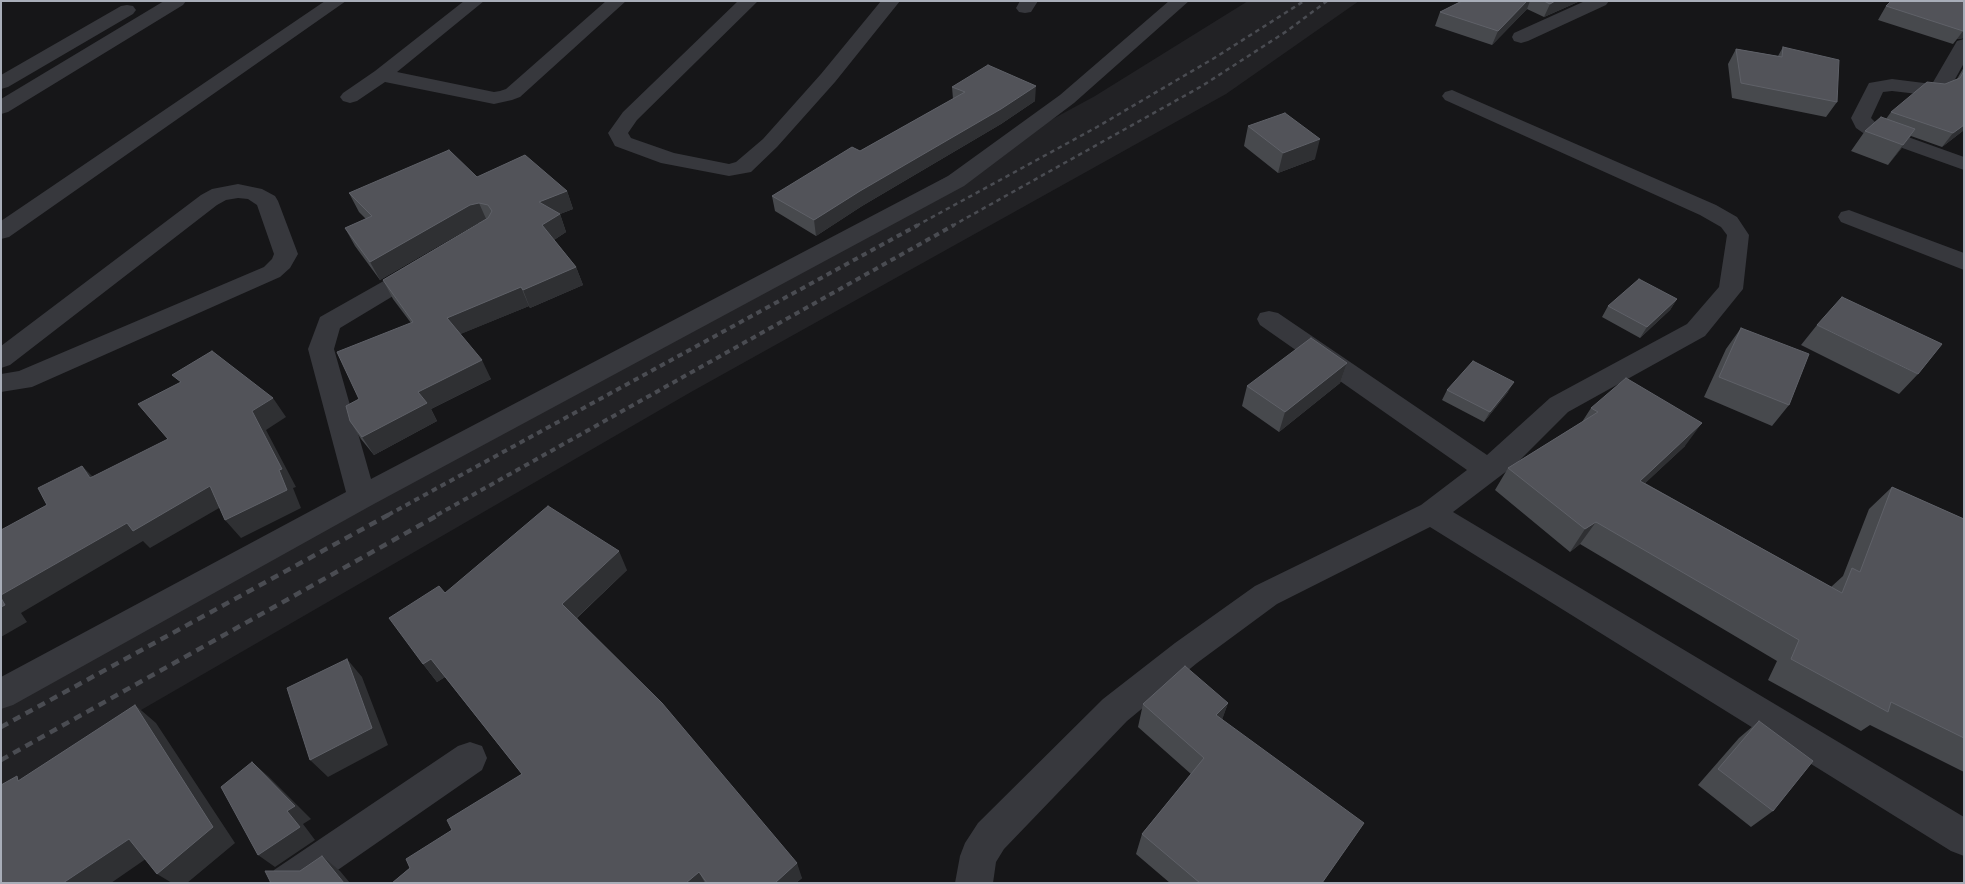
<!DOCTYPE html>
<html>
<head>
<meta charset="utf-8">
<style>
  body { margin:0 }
  #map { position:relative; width:1965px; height:884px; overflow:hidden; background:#161618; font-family:Jost,sans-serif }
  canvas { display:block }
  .frame { position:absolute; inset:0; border:2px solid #a8adb8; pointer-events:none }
</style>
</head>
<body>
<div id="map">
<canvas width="1965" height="884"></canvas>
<div class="frame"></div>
</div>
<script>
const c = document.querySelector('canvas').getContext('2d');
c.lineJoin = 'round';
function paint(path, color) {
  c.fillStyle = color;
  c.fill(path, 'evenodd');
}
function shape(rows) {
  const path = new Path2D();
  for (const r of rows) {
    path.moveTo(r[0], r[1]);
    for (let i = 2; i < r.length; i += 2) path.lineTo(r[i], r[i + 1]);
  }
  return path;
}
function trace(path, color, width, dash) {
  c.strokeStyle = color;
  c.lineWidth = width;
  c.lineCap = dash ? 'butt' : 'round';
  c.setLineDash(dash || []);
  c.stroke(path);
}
paint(shape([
  [1248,1,1359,1,1226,94,691,392,1,791,1,685,364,494,1095,96]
]), '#222225');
paint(shape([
  [164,1,186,1,183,5,8,112,1,114,1,99,164,1],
  [325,1,346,1,9,237,1,239,1,221,325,1],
  [464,1,484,1,397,72,494,92,500,91,506,89,606,1,626,1,520,97,512,100,494,104,385,82,357,101,350,103,343,101,340,97,343,93,375,71,464,1],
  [738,1,758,1,637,120,628,133,631,138,674,153,729,164,736,162,763,139,821,74,881,1,900,1,835,82,777,147,751,172,729,176,661,163,615,146,608,133,623,112,738,1],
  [1020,1,1038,1,1031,12,1025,13,1019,12,1016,8,1020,1],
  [1169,1,1189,1,1074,103,964,186,372,505,13,705,1,709,1,677,346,492,308,349,320,317,412,265,420,262,428,265,432,270,428,275,340,328,334,349,371,479,948,176,1060,95,1169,1],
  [1585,1,1609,1,1606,5,1528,41,1521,43,1514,41,1512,37,1514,33,1585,1],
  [127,5,133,6,136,10,133,14,8,87,1,89,1,75,121,6,127,5],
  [1964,39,1964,63,1949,90,1935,96,1892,91,1883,92,1871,118,1880,127,1964,157,1964,170,1866,135,1856,128,1851,118,1869,83,1892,79,1932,84,1957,41,1964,39],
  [1452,90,1716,205,1737,217,1749,235,1743,289,1705,336,1568,412,1516,464,1453,512,1964,817,1964,856,1951,851,1430,527,1277,604,1197,663,1127,721,1004,849,996,862,993,883,955,883,960,856,965,843,978,823,1103,699,1175,643,1255,586,1421,505,1467,470,1260,325,1257,319,1260,313,1269,311,1278,313,1487,455,1550,398,1687,324,1719,287,1727,235,1721,227,1700,215,1445,100,1442,96,1445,92,1452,90],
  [238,184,262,189,275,196,278,201,298,254,290,268,280,277,32,387,1,392,1,374,19,371,264,267,272,259,274,254,257,205,248,199,238,198,226,200,217,205,10,365,1,368,1,346,201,195,212,189,238,184],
  [1849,210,1964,253,1964,270,1841,222,1838,217,1841,212,1849,210],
  [470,742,482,746,487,758,482,770,319,883,269,883,274,870,458,746,470,742]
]), '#37383d');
trace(shape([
  [916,226,1097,127,1216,57,1304,1],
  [952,226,1202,86,1287,31,1327,1]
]), '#4a4c52', 2.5, [4.5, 4]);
trace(shape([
  [388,515,918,225],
  [437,515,954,225]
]), '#4a4c52', 4, [5.5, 4.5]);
trace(shape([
  [1,727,390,514],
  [1,760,440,514]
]), '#4a4c52', 4.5, [8, 6]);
paint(shape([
  [1462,1,1580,1,1544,17,1527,9,1492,45,1435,26,1440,12],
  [1964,1,1964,38,1957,39,1953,44,1878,20,1886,6],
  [1783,47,1837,102,1826,117,1732,98,1728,64,1736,49,1778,56],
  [1964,67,1964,130,1942,147,1911,136,1888,165,1851,151,1865,131,1886,119,1891,112,1945,84,1957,79],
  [952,87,1035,101,1001,124,862,206,816,236,775,211,772,196,860,151,953,99],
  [1248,126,1315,159,1278,173,1244,146],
  [477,177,567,191,573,209,560,214,566,232,554,240,576,267,583,285,530,308,529,306,460,334,491,379,431,409,437,421,374,455,361,439,350,421,359,399,411,323,393,299,383,280,481,223,478,223,380,280,355,246,345,228,366,219,359,212,349,193],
  [1677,299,1670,310,1640,338,1602,317,1608,306],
  [1817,325,1918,374,1899,394,1801,345],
  [1741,328,1789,405,1772,426,1704,397,1726,349],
  [1347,363,1340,383,1279,432,1242,406,1247,386],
  [1447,390,1508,392,1484,422,1442,400],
  [1591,408,1685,446,1645,483,1831,587,1843,576,1869,509,1892,487,1964,519,1964,772,1870,725,1861,731,1768,680,1777,661,1580,544,1570,552,1495,490,1508,468,1582,422],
  [627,570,577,618,802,878,796,883,392,883,410,868,452,830,522,774,445,677,437,682,423,664,445,593],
  [1228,703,1222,719,1323,883,1170,883,1136,854,1142,834,1191,774,1138,727,1143,704],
  [1759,721,1773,811,1751,827,1698,785,1739,738]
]), '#47494d');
paint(shape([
  [1527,1,1530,1,1527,9,1492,45,1498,31],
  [1555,1,1580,1,1544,17,1550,4],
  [1964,29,1964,38,1957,39,1963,31],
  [1036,86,1035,101,1001,124,862,206,816,236,814,220,860,191],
  [1964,125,1964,130,1942,147,1953,133],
  [1915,129,1901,149,1888,165],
  [1320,139,1315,159,1278,173,1283,153],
  [567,191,573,209,560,214,566,232,549,243,542,225,539,202],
  [479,203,487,221,478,223,380,280,370,262,470,205],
  [576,267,583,285,530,308,523,290],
  [521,287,529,306,456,336,447,318],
  [1677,299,1670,310,1640,338,1647,327],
  [482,360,491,379,431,409,437,421,374,455,362,437,418,392],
  [1347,363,1340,383,1279,432,1285,412],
  [1514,382,1508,392,1484,422,1490,412],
  [273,398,286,417,266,430,296,487,293,488,301,508,241,538,225,520,252,411],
  [1702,423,1685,446,1624,503,1640,481],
  [82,466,100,484,90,478],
  [210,486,226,504,150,548,143,541,21,613,27,622,1,637,1,595,127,523],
  [1596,522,1580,544,1570,552,1585,529],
  [619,551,627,570,572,622,562,604],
  [347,659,362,677,388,745,328,777,310,760],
  [431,659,445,677,437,682,423,664],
  [1228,703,1220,726,1216,715],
  [135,705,156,723,235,843,187,883,172,883,157,874],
  [252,762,268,776,311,819,303,824,315,840,275,867,258,855,287,811],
  [129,839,153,854,111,883,63,883],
  [322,856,340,871,350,883,344,883],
  [797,863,802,878,796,883,775,883],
  [699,872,705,883,686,883]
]), '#2f3033');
const building = shape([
  [1462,1,1527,1,1498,31,1440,12,1462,1],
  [1544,1,1555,1,1550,4,1544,1],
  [1891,1,1964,1,1964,29,1963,31,1886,6,1891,1],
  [1783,47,1839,60,1837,102,1741,83,1736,49,1782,57,1783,47],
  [988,65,1036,86,1001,109,860,191,814,220,772,196,852,147,860,151,965,92,952,87,988,65],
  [1964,71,1964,125,1953,133,1891,112,1927,82,1945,84,1960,78,1964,71],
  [1285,113,1320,139,1283,153,1248,126,1285,113],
  [1881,117,1915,129,1903,145,1865,131,1881,117],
  [449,150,477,177,525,155,567,191,539,202,560,214,542,225,576,267,523,290,521,287,447,318,482,360,418,392,427,403,362,437,350,421,346,406,359,399,337,352,413,322,383,280,488,218,492,211,488,205,479,203,470,205,370,262,345,228,372,216,349,193,449,150],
  [1639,279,1677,299,1647,327,1608,306,1639,279],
  [1842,297,1942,344,1918,374,1817,325,1842,297],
  [1741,328,1809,354,1789,405,1719,377,1741,328],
  [1311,338,1347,363,1285,412,1247,386,1311,338],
  [212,351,273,398,252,411,282,469,279,470,287,490,225,520,210,486,133,531,127,523,1,595,1,530,47,505,38,488,82,466,90,478,168,439,138,404,181,382,172,375,212,351],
  [1473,361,1514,382,1490,412,1447,390,1473,361],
  [1626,378,1702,423,1640,481,1842,593,1852,568,1860,572,1892,487,1964,519,1964,738,1891,702,1888,712,1791,659,1799,640,1596,522,1585,529,1508,468,1598,412,1591,408,1626,378],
  [548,506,619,551,562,604,662,703,797,863,775,883,707,883,699,872,686,883,392,883,410,868,406,859,452,830,447,820,522,774,431,659,423,664,389,618,439,586,445,593,548,506],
  [1,598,5,605,1,607,1,598],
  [347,659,372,728,310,760,287,688,347,659],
  [1185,666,1228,703,1216,715,1364,823,1322,883,1200,883,1142,834,1204,758,1143,704,1185,666],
  [135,705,213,827,157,874,129,839,63,883,1,883,1,785,17,776,18,781,135,705],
  [1759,721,1813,761,1773,811,1718,769,1759,721],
  [252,762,295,806,287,811,300,827,258,855,221,787,252,762],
  [322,856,344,883,271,883,265,871,300,871,322,856]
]);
paint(building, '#525359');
trace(building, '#5f6168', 1);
</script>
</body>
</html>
